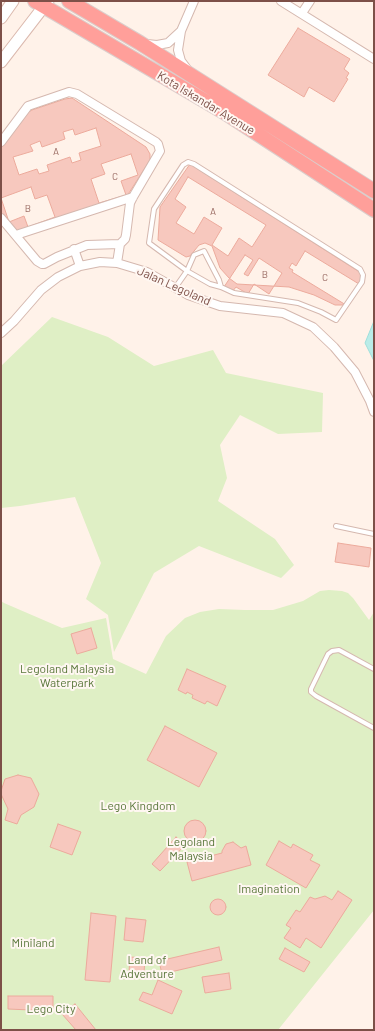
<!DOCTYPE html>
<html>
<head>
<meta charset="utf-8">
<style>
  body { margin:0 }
  #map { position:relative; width:375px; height:1031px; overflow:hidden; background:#fff2e9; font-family:Barlow,sans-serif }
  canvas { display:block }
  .frame { position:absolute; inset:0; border:2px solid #7d5048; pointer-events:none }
</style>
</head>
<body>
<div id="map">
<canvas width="375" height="1031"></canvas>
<div class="frame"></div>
</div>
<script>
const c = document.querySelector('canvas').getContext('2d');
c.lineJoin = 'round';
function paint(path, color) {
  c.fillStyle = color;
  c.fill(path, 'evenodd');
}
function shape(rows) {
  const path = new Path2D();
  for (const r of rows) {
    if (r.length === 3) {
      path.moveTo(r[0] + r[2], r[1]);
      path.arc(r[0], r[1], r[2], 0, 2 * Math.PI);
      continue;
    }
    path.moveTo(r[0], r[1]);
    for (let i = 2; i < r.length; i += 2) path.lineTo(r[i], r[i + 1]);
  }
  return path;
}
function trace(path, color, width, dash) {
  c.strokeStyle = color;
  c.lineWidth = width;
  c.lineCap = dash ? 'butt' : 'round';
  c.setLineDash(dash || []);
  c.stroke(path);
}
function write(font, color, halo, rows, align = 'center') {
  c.font = font + ' Barlow,sans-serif';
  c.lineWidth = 4;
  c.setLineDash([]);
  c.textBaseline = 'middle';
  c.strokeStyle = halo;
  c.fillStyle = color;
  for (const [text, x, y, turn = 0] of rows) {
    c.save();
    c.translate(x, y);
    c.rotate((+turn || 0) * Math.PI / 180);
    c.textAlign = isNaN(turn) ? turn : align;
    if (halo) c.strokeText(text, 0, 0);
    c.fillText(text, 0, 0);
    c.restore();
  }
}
paint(shape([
  [52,317,108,337,154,366,213,350,226,373,323,393,322,432,278,434,240,415,220,445,227,478,218,501,275,539,294,565,281,578,199,546,154,573,114,652,108,615,86,599,101,563,75,497,20,506,1,508,1,366],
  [329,590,342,591,348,593,353,598,369,620,374,612,374,910,278,1030,1,1030,1,601,4,603,62,628,106,618,113,659,146,674,166,636,185,618,200,612,219,609,245,610,273,610,303,601,320,591]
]), '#dfefc5');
const water = shape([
  [374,321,374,361,365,343,374,321]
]);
paint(water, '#baece8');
trace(water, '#9fdfdb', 1);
const building = shape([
  [298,28,350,59,344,69,349,73,346,78,348,79,334,102,309,87,304,97,268,75,298,28],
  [72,98,146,147,150,154,150,160,127,196,22,232,15,231,1,216,1,148,27,113,32,110,65,99,72,98],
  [96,128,101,146,79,153,81,160,72,163,70,157,47,165,49,171,39,174,37,169,19,175,13,157,33,151,30,145,40,141,42,147,65,139,63,132,73,129,75,135,96,128],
  [131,154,138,175,121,181,126,195,99,203,91,179,105,174,101,164,131,154],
  [190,164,361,273,361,283,346,305,335,305,314,295,289,287,237,284,229,278,220,268,212,246,205,243,199,245,190,256,186,257,158,240,160,207,190,164],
  [188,177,266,225,252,247,239,238,228,256,212,245,222,228,204,217,194,234,176,223,186,207,175,199,188,177],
  [31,187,35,199,47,195,55,217,28,227,24,216,9,222,1,198,31,187],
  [305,251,359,284,346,305,292,272,293,270,289,268,292,263,296,266,305,251],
  [245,255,253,260,244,274,248,276,259,258,282,273,269,294,254,284,248,294,236,287,232,292,224,287,245,255],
  [338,543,371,548,369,567,335,562,338,543],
  [91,628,97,648,77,654,71,634,91,628],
  [187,669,226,686,217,706,207,701,205,704,192,698,193,695,187,692,186,694,178,690,187,669],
  [165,726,217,753,199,787,147,760,165,726],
  [18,775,31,778,39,794,34,807,21,815,17,824,5,820,8,809,1,794,1,791,5,779,18,775],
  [195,831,11],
  [58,824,81,832,72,855,50,847,58,824],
  [176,837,185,845,160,871,152,864,176,837],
  [279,841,291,848,293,844,313,855,310,860,320,865,306,888,266,865,279,841],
  [233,842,241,848,246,846,251,865,192,881,187,862,222,853,222,851,226,844,233,842],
  [338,891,352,900,321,948,306,938,300,948,284,938,291,928,286,925,296,910,300,912,310,897,315,899,325,896,332,900,338,891],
  [218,907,8],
  [91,913,116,916,110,982,85,980,91,913],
  [126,918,146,920,143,942,124,940,126,918],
  [219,947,222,960,162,974,159,961,219,947],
  [285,948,310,962,304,972,279,959,285,948],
  [130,957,145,958,144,973,129,972,130,957],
  [229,973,231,989,205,993,202,977,229,973],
  [158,980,182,991,172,1014,139,1000,143,992,152,995,158,980],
  [8,996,53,996,53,1011,8,1009,8,996],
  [75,1004,96,1030,76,1030,62,1014,75,1004]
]);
paint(building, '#f7c8be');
trace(building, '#ecaa9c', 1);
const lane = shape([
  [175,288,187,271,194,255,204,251,219,280,221,287,210,284,187,271,149,243,154,209,183,165,188,162,194,164,360,269,363,275,362,282,336,320,321,312,298,303,234,293,221,287],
  [336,526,374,534],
  [374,669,339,650,332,651,328,654,311,689,311,692,316,696,374,728]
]);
const street = shape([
  [281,1,374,59],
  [302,13,310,1],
  [147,44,157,45,168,43,181,31],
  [187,69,181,61,178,50,181,31,194,1],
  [1,142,28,106,69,92,77,94,156,142,158,144,160,151,133,197,130,203,126,235,125,239,120,244,87,245,57,257,44,264,42,264,37,261,1,218],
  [16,235,133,197],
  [74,249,80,266],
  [117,263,120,244],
  [1,333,14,321,41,290,58,277,80,266,100,262,117,263,147,272,188,295,220,306,283,313,313,327,334,347,355,372,370,401,374,412]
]);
const secondary = shape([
  [1,18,13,1],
  [1,62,48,1]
]);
const highway = shape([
  [35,1,224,112,374,210],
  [69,1,140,43,374,191]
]);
trace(lane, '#d5b8af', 6);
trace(street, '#d5b8af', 10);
trace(secondary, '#dbb9ae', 13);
trace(highway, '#dbcecc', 16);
trace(lane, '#fff', 4);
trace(street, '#fff', 8);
trace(secondary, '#fff', 11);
trace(highway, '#ff9f9a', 14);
write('10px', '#9c6e66', null, [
  ["A",56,152],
  ["C",115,177],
  ["B",28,209],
  ["A",213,212],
  ["B",265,275],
  ["C",325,278]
]);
write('12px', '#7d5048', '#fff7f2', [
  ["Kota Iskandar Avenue",206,103,31],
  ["Jalan Legoland",174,286,24]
]);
write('12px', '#59773a', '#fff7f2', [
  ["Legoland Malaysia",67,669],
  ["Waterpark",67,683],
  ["Lego Kingdom",138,806],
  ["Legoland",191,842],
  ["Malaysia",191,856],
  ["Imagination",269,889],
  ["Miniland",33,943],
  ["Land of",147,960],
  ["Adventure",147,974],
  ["Lego City",51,1009]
]);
</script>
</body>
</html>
